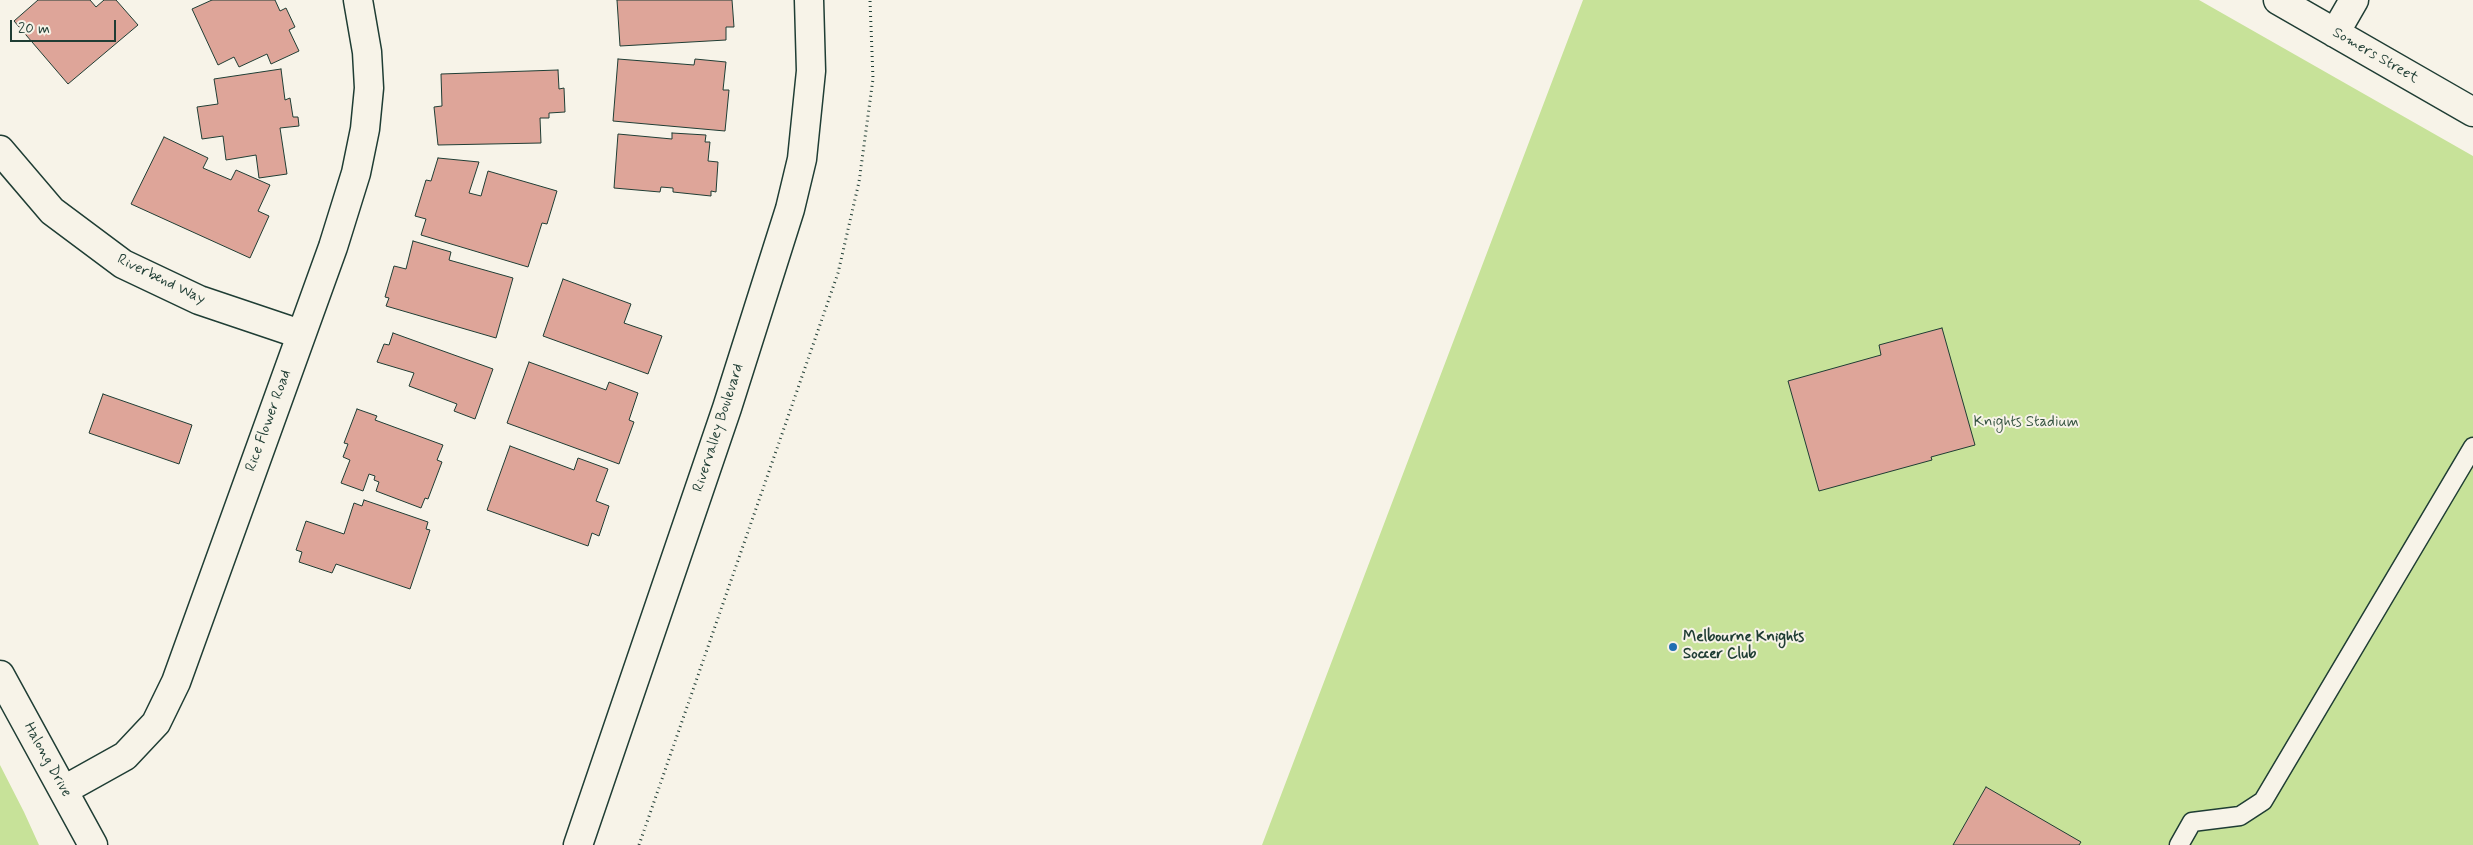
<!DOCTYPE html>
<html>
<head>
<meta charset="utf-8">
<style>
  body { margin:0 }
  #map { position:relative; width:2473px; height:845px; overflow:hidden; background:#f7f3e8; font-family:Mynerve,sans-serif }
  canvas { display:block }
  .scale { position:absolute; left:10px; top:20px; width:106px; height:22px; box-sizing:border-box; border:2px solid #1f3d34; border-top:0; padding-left:6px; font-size:15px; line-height:18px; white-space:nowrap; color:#1f3d34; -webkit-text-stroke:4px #f7f3e8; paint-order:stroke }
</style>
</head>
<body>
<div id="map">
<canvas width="2473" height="845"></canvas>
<div class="scale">20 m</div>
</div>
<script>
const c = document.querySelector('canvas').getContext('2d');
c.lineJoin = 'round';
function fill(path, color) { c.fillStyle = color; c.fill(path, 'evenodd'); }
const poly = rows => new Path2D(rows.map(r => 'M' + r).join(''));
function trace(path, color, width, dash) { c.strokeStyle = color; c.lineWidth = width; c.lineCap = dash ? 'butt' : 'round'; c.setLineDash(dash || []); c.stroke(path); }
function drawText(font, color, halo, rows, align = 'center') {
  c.font = font + ' Mynerve,sans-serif'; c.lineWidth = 4; c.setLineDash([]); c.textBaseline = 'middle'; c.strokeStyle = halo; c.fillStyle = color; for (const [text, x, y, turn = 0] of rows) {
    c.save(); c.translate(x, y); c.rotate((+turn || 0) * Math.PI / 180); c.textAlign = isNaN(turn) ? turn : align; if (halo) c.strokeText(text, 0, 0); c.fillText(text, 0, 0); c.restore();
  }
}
const green = poly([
  [1583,0,2199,0,2473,156,2473,845,1262,845],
  [0,765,24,812,39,845,0,845]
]);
const building = poly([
  [38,0,90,0,96,7,104,0,116,0,138,25,68,84,14,21,38,0],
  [212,0,275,0,280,11,286,8,295,27,289,30,299,51,271,64,267,54,239,67,234,57,218,65,192,9,212,0],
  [617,0,732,0,734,27,726,27,726,40,620,46,617,0],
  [618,59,694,65,695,59,726,62,723,90,729,90,725,131,613,121,618,59],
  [281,69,285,100,290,98,293,117,298,117,299,126,280,128,287,174,259,178,256,155,226,160,223,136,202,139,197,107,218,104,214,79,281,69],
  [558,70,559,89,564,88,565,112,549,113,549,118,540,118,541,143,438,145,434,107,442,106,441,74,558,70],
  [672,133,706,135,705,142,710,142,708,161,718,162,716,192,711,191,711,196,673,192,673,188,661,187,660,192,614,188,618,134,672,139,672,133],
  [164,137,208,158,203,168,231,180,236,170,270,185,258,211,269,216,250,258,131,204,164,137],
  [438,158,479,162,469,193,481,196,488,171,557,191,547,224,542,223,528,267,421,235,426,219,415,216,426,180,431,181,438,158],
  [413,241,451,252,449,260,513,278,496,338,386,306,389,298,385,297,394,266,406,269,413,241],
  [563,279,631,304,624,323,662,336,648,374,543,336,563,279],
  [1942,328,1975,445,1931,457,1932,460,1819,491,1788,381,1881,355,1879,345,1942,328],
  [393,333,493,369,475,419,454,411,457,404,409,386,414,373,377,362,384,344,389,345,393,333],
  [529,362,606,390,609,382,638,393,629,420,634,422,619,464,507,423,529,362],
  [103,394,192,425,179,464,89,433,103,394],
  [357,409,377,416,375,420,443,445,437,460,442,462,428,499,425,498,421,508,376,491,379,482,374,480,375,476,369,474,363,491,341,483,350,460,343,457,348,444,344,443,357,409],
  [510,446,574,470,578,458,608,469,596,501,609,506,599,536,592,533,588,546,487,510,510,446],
  [364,500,428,522,426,529,430,530,410,589,336,564,332,573,299,562,302,552,296,550,306,521,344,534,354,503,362,506,364,500],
  [1986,787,2081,842,2079,845,1953,845,1986,787]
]);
const path = poly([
  [639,845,838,273,859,182,873,79,870,0]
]);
const service = poly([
  [2179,845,2192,822,2240,816,2263,801,2473,447]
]);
const minor = poly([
  [2278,0,2473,112],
  [2335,33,2354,0],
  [0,150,52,211,123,264,199,300,300,334],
  [0,675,93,845],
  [64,790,125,756,156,723,176,682,333,247,356,173,365,129,369,88,367,52,358,0]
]);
const tertiary = poly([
  [578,845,727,408,790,209,802,159,811,71,809,0]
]);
const markers = [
  [1673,647,5,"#1f6fb2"]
];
const streetNames = [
  ["Somers Street",2375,56,30],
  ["Riverbend Way",161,280,26],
  ["Rice Flower Road",269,421,-70],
  ["Rivervalley Boulevard",719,428,-72],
  ["Halong Drive",47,760,61]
];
const parkNames = [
  ["Knights Stadium",2026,423]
];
const poiNames = [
  ["Melbourne Knights",1683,638],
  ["Soccer Club",1683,655]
];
fill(green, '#c7e299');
fill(building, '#dea599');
trace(building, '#1f3d34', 1);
trace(service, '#1f3d34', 21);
trace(minor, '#1f3d34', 31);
trace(tertiary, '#1f3d34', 31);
trace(path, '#1f3d34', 3, [1, 4]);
trace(service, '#f7f3e8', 18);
trace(minor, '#f7f3e8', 28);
trace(tertiary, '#f7f3e8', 28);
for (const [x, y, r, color] of markers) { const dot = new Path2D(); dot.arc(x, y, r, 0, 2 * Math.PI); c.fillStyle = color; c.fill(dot); trace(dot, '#f7f3e8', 2); }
drawText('15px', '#1f3d34', '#f7f3e8', streetNames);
drawText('15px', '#385643', '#f7f3e8', parkNames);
drawText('bold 15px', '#1f3d34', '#f7f3e8', poiNames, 'left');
</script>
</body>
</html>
